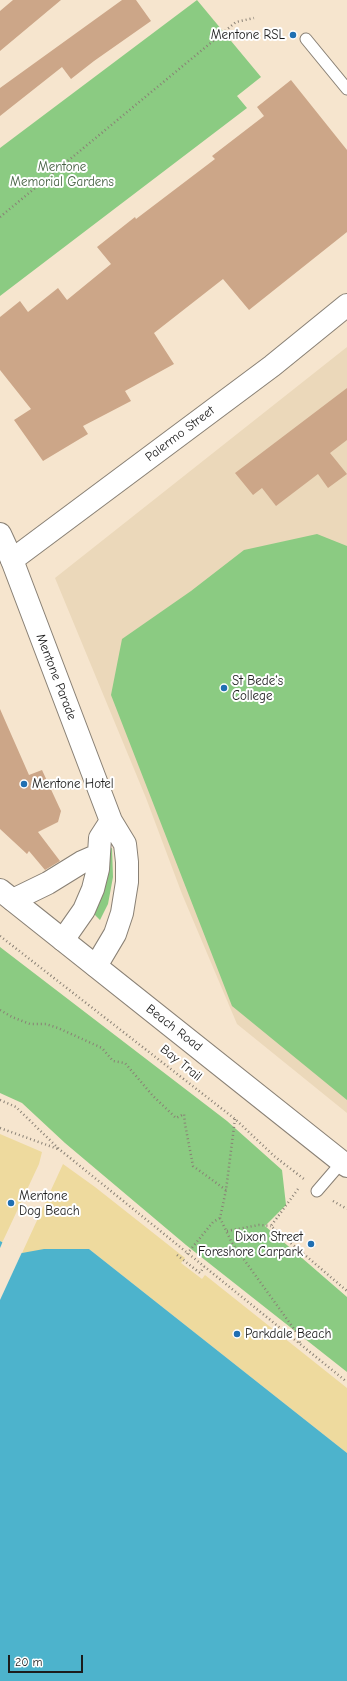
<!DOCTYPE html>
<html>
<head>
<meta charset="utf-8">
<style>
  body { margin:0 }
  #map { position:relative; width:347px; height:1681px; overflow:hidden; background:#f6e5ce; font-family:"Comic Neue",sans-serif }
  canvas { display:block }
  .scale { position:absolute; left:8px; top:1655px; width:75px; height:18px; box-sizing:border-box; border:2px solid #1c1c1c; border-top:0; padding-left:5px; font-size:12px; line-height:14px; white-space:nowrap; color:#1c1c1c; -webkit-text-stroke:3px #fff; paint-order:stroke }
</style>
</head>
<body>
<div id="map">
<canvas width="347" height="1681"></canvas>
<div class="scale">20 m</div>
</div>
<script>
const c = document.querySelector('canvas').getContext('2d');
c.lineJoin = 'round';
function fill(path, color) { c.fillStyle = color; c.fill(path, 'evenodd'); }
const poly = rows => new Path2D(rows.map(r => 'M' + r).join(''));
function trace(path, color, width, dash) { c.strokeStyle = color; c.lineWidth = width; c.lineCap = dash ? 'butt' : 'round'; c.setLineDash(dash || []); c.stroke(path); }
function drawText(font, color, halo, rows, align = 'center') {
  c.font = font + ' "Comic Neue",sans-serif'; c.lineWidth = 4; c.setLineDash([]); c.textBaseline = 'middle'; c.strokeStyle = halo; c.fillStyle = color; for (const [text, x, y, turn = 0] of rows) {
    c.save(); c.translate(x, y); c.rotate((+turn || 0) * Math.PI / 180); c.textAlign = isNaN(turn) ? turn : align; if (halo) c.strokeText(text, 0, 0); c.fillText(text, 0, 0); c.restore();
  }
}
const built = poly([
  [347,347,347,1113,237,1024,182,894,146,798,55,578]
]);
const green = poly([
  [197,0,261,77,237,96,247,108,0,296,0,148],
  [317,534,347,546,347,1100,232,1006,111,695,122,639,191,591,244,550],
  [112,848,113,877,108,904,100,920,95,915,94,913,108,849],
  [0,947,227,1121,282,1170,286,1205,265,1226,347,1297,347,1372,186,1245,65,1143,22,1103,0,1093]
]);
const sand = poly([
  [0,1134,42,1152,39,1164,2,1243,0,1241],
  [63,1164,95,1187,185,1258,181,1263,202,1279,205,1275,347,1388,347,1453,89,1249,22,1253]
]);
const water = poly([
  [0,1241,22,1253,44,1249,89,1249,347,1453,347,1681,0,1681]
]);
const pier = poly([
  [3,1241,23,1250,0,1300,0,1248]
]);
const building = poly([
  [13,0,61,0,0,51,0,11],
  [122,0,136,0,151,21,94,61,71,79,62,67,0,116,0,88],
  [291,80,347,150,347,232,249,310,223,279,154,333,174,364,125,391,131,401,83,426,88,434,43,461,14,420,31,409,0,370,0,317,20,301,28,312,58,288,67,300,111,264,97,247,135,217,136,219,215,159,212,156,264,116,257,107],
  [347,388,347,440,330,453,347,474,328,488,318,474,276,506,262,488,253,495,235,473],
  [0,709,29,775,42,770,61,811,58,822,38,832,60,861,45,870,29,851,27,854,0,829]
]);
const path = poly([
  [0,217,236,22,254,18],
  [0,936,235,1119,274,1156,304,1179],
  [0,1010,12,1017,30,1024,46,1024,58,1028,102,1048,113,1061,125,1063,153,1096,176,1118,184,1114,185,1124,193,1166,226,1190],
  [0,1100,16,1107,59,1149,347,1382],
  [235,1119,226,1190,220,1218,232,1243,297,1333,300,1343],
  [0,1128,58,1149],
  [298,1189,271,1226,347,1291],
  [333,1201,347,1209],
  [227,1231,259,1225,271,1226],
  [187,1254,213,1222,220,1218],
  [177,1255,200,1273,204,1267]
]);
const lane = poly([
  [306,39,347,89],
  [317,1191,342,1162]
]);
const street = poly([
  [12,560,272,366,347,305]
]);
const secondary = poly([
  [0,534,12,560,111,821,125,844,127,862,127,882,122,913,115,934,96,966],
  [13,900,48,883,82,862,98,855],
  [63,940,84,910,93,889,98,869,100,838,111,821]
]);
const primary = poly([
  [0,890,347,1166]
]);
const markers = [
  [293,35,4,"#1f6fb2"],
  [224,688,4,"#1f6fb2"],
  [24,784,4,"#1f6fb2"],
  [11,1203,4,"#1f6fb2"],
  [311,1244,4,"#1f6fb2"],
  [237,1334,4,"#1f6fb2"]
];
const poiNames = [
  ["Mentone RSL",285,35,"right"],
  ["St Bede's",232,681],
  ["College",232,696],
  ["Mentone Hotel",32,784],
  ["Mentone",19,1196],
  ["Dog Beach",19,1211],
  ["Dixon Street",303,1237,"right"],
  ["Foreshore Carpark",303,1252,"right"],
  ["Parkdale Beach",245,1334]
];
const parkNames = [
  ["Mentone",62,167],
  ["Memorial Gardens",62,182]
];
const streetNames = [
  ["Palermo Street",180,434,-37],
  ["Mentone Parade",56,677,69],
  ["Beach Road",174,1028,38],
  ["Bay Trail",181,1063,39]
];
fill(built, '#ebd8ba');
fill(green, '#8bcb82');
fill(sand, '#eeda9e');
fill(water, '#4db3cc');
fill(pier, '#f6e5ce');
fill(building, '#cca688');
trace(lane, '#898075', 13);
trace(street, '#898075', 24);
trace(secondary, '#898075', 24);
trace(primary, '#898075', 24);
trace(path, '#898075', 2.5, [1, 3]);
trace(lane, '#fff', 11);
trace(street, '#fff', 22);
trace(secondary, '#fff', 22);
trace(primary, '#fff', 22);
for (const [x, y, r, color] of markers) { const dot = new Path2D(); dot.arc(x, y, r, 0, 2 * Math.PI); c.fillStyle = color; c.fill(dot); trace(dot, '#fff', 1.5); }
drawText('13px', '#1c1c1c', '#fff', poiNames, 'left');
drawText('13px', '#486245', '#fff', parkNames);
drawText('13px', '#1c1c1c', '#fff', streetNames);
</script>
</body>
</html>
